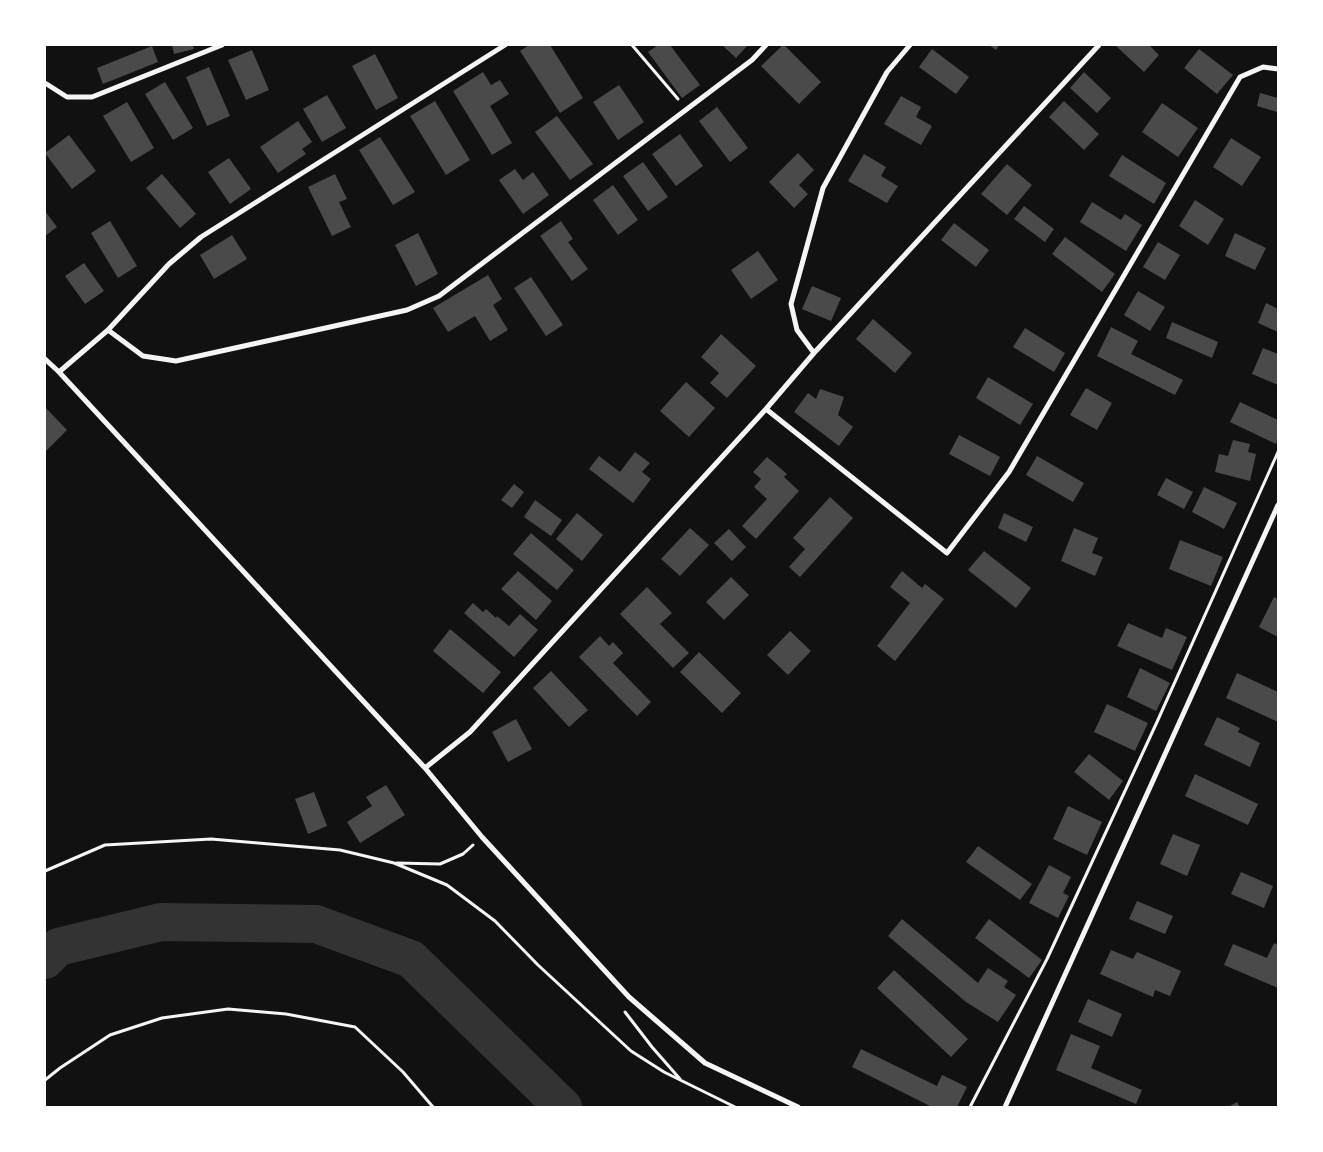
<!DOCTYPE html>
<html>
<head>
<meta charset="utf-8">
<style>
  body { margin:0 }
  #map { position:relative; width:1323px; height:1152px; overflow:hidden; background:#111; font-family:"Roboto Condensed",sans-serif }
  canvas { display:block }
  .frame { position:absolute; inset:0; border:46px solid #fff; pointer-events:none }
</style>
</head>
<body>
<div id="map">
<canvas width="1323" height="1152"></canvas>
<div class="frame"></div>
</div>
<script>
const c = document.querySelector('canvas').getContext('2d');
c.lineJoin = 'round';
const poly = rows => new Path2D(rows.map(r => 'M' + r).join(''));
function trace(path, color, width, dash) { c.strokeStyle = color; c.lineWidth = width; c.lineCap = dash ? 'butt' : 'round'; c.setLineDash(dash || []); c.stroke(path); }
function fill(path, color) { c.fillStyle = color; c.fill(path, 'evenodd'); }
const river = poly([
  [45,960,58,947,161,922,316,924,411,959,563,1107]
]);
const building = poly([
  [172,45,193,45,194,49,174,54],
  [529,45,550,45,583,98,560,113,520,51],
  [658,45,670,45,700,85,682,98,648,52],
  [722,45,748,45,736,58],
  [783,45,784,45,821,82,799,104,761,66],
  [989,45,999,45,996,50],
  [1115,45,1149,45,1159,55,1144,72],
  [152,46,158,62,103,84,97,68],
  [932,49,969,77,956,94,919,67],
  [1199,49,1233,75,1217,94,1184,68],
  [252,50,269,90,246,100,228,60],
  [375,54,398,98,376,110,352,66],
  [209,67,230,116,207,126,186,77],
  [483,72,491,85,500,80,509,94,490,106,512,143,492,155,453,91],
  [1084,72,1111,98,1097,113,1070,88],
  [165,82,193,128,173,140,145,94],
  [619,85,644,122,618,140,593,102],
  [1260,93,1278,98,1277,112,1257,106],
  [327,95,346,128,322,142,303,109],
  [901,96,921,107,916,117,932,126,921,145,884,124],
  [435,101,470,160,446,175,410,116],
  [1064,101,1099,134,1084,150,1049,117],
  [127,102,154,148,131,162,103,116],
  [1162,103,1198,128,1178,157,1142,132],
  [717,107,748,148,730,162,699,121],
  [557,116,593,164,570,180,535,132],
  [298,121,312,142,302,149,306,154,278,173,260,147],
  [680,134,703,166,676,186,652,154],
  [69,135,96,171,72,189,45,153],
  [380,137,415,192,393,205,359,150],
  [1231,138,1261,157,1242,186,1213,167],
  [798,153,814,170,799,185,808,194,794,208,769,182],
  [864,154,886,167,881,176,898,186,887,203,848,181],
  [1122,155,1166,183,1154,204,1109,176],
  [229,158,251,189,230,204,208,172],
  [643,162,668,197,648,211,623,176],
  [1007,164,1032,185,1007,215,981,194],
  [515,169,523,180,533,172,549,195,523,214,499,180],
  [162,174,196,214,180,228,146,188],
  [335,174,347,199,339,202,351,227,332,236,308,187],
  [613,185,638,220,618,235,593,200],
  [1195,200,1224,219,1208,245,1179,226],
  [1092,202,1121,220,1125,214,1142,225,1126,251,1080,222],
  [1024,206,1054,229,1045,242,1014,219],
  [45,211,57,227,45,236],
  [110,221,137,266,118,278,91,233],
  [561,221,573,239,568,242,588,269,572,281,540,236],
  [954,223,989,250,976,267,941,240],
  [418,233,438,274,416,286,395,245],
  [1235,233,1266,248,1255,270,1225,256],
  [232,235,247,259,214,279,200,255],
  [1065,237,1115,274,1102,292,1052,254],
  [1158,242,1180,255,1165,280,1143,267],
  [758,251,778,280,751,299,731,270],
  [84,263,104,291,85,304,65,276],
  [488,275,502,299,493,305,508,330,490,341,475,316,448,332,433,308],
  [531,277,563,325,546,336,514,288],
  [812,286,841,298,831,321,802,309],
  [1138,291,1165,307,1150,331,1124,315],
  [1266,303,1278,309,1278,332,1258,323],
  [873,319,912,353,895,373,856,339],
  [1172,322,1218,342,1212,358,1166,338],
  [1111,327,1138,341,1131,354,1183,380,1175,395,1097,356],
  [1025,328,1065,353,1054,372,1013,347],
  [721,334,756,366,727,398,710,383,719,373,701,357],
  [1263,348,1278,354,1278,385,1252,374],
  [988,377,1033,404,1020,425,976,398],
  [686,382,715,408,689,437,660,411],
  [1086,388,1112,403,1097,430,1070,415],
  [820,389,844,397,838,415,853,427,839,446,794,412,808,393,816,399],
  [1240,402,1278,420,1278,439,1276,444,1230,422],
  [45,407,67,430,45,452],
  [959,435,1000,457,990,476,949,454],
  [1233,440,1250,444,1248,452,1256,454,1250,481,1215,472,1219,454,1228,456],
  [635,452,650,463,642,472,651,479,633,503,589,469,599,456,620,472],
  [1037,456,1084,483,1073,502,1026,475],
  [767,457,787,474,784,477,799,491,756,539,742,526,767,499,754,487,761,479,753,472],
  [1166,478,1193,492,1184,509,1157,495],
  [514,484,524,492,512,508,501,500],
  [1204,487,1237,503,1224,529,1192,512],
  [830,497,853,518,800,577,789,567,805,549,793,538],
  [535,500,562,520,551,536,524,517],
  [577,513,603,535,582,561,556,539],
  [1004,513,1033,527,1026,542,998,528],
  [690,528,709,545,680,576,661,559],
  [1074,528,1098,538,1092,553,1103,557,1095,576,1061,561],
  [729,529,746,547,732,561,714,543],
  [531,533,574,570,557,590,513,554],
  [1180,540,1223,557,1211,586,1169,569],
  [984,551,1031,588,1016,608,968,570],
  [518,571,552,601,536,620,501,589],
  [902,571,922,588,925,584,944,599,895,661,877,646,910,603,890,587],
  [731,577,749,595,724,620,706,602],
  [647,587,672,613,660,624,689,653,673,668,620,614],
  [1274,597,1278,599,1278,637,1259,627],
  [473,603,483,612,486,609,496,618,497,616,509,626,520,614,538,630,514,657,464,613],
  [1128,623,1162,638,1166,628,1187,637,1172,670,1117,646],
  [450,629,501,672,483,693,433,651],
  [790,631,811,651,788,675,767,655],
  [600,636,609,646,613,642,623,653,613,663,651,702,637,716,579,657],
  [699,652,741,693,722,713,680,672],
  [1140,668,1170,683,1156,711,1127,697],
  [551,671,588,710,569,727,533,688],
  [1237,673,1278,692,1278,722,1226,698],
  [1107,704,1148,723,1135,751,1094,732],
  [1217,717,1240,728,1238,732,1260,743,1250,767,1204,745],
  [516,719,532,749,508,762,492,732],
  [1089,754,1123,781,1109,800,1074,772],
  [1195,774,1258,804,1248,825,1185,796],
  [386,785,405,815,360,843,347,822,372,806,366,797],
  [314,792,327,826,308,834,295,799],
  [1068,806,1102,822,1087,855,1053,839],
  [1173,834,1200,845,1187,876,1160,864],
  [978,846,1032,884,1020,900,966,862],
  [1049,865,1071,877,1063,893,1069,896,1058,918,1029,903],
  [1241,872,1273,886,1264,908,1231,894],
  [1137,901,1173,916,1165,934,1129,919],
  [902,919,978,983,988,968,1008,981,1004,987,1016,995,998,1022,966,1002,888,936],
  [989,919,1042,960,1029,978,975,938],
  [1274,943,1278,945,1278,988,1224,965,1233,944,1267,958],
  [1111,950,1133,959,1137,952,1181,971,1170,996,1155,990,1153,997,1100,974],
  [894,970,968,1039,951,1057,877,988],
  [1088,999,1122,1014,1112,1037,1078,1022],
  [1071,1034,1100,1046,1091,1068,1142,1090,1136,1104,1056,1070],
  [861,1049,937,1086,942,1075,967,1087,957,1107,932,1107,852,1067],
  [1237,1102,1240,1107,1228,1107]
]);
const path = poly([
  [632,45,678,99],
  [397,863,440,864,463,854,473,845],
  [45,871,105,845,211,839,340,850,394,863,447,885,495,921,538,965,631,1051,664,1072,735,1107],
  [625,1012,652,1047,680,1079],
  [45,1080,60,1068,110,1035,162,1018,228,1009,286,1014,355,1027,403,1072,433,1107],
  [970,1107,1047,959,1157,722,1278,452]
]);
const minor = poly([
  [45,83,67,97,92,97,222,45],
  [108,330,143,356,176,361,407,310,439,296,752,60,766,45],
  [814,353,797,330,791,304,823,188,887,72,910,45],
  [45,359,59,372,425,768,482,837,629,997,705,1063,798,1107],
  [59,372,108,330,169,264,201,237,505,45],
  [766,409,947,553,1009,472,1240,77,1263,67,1278,69],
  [425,768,470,732,766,409,814,353,1099,45],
  [1005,1107,1278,505]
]);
trace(river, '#333', 38);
fill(building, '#4a4a4a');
trace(path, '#f5f5f5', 3);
trace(minor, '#f5f5f5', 5);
</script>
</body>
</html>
